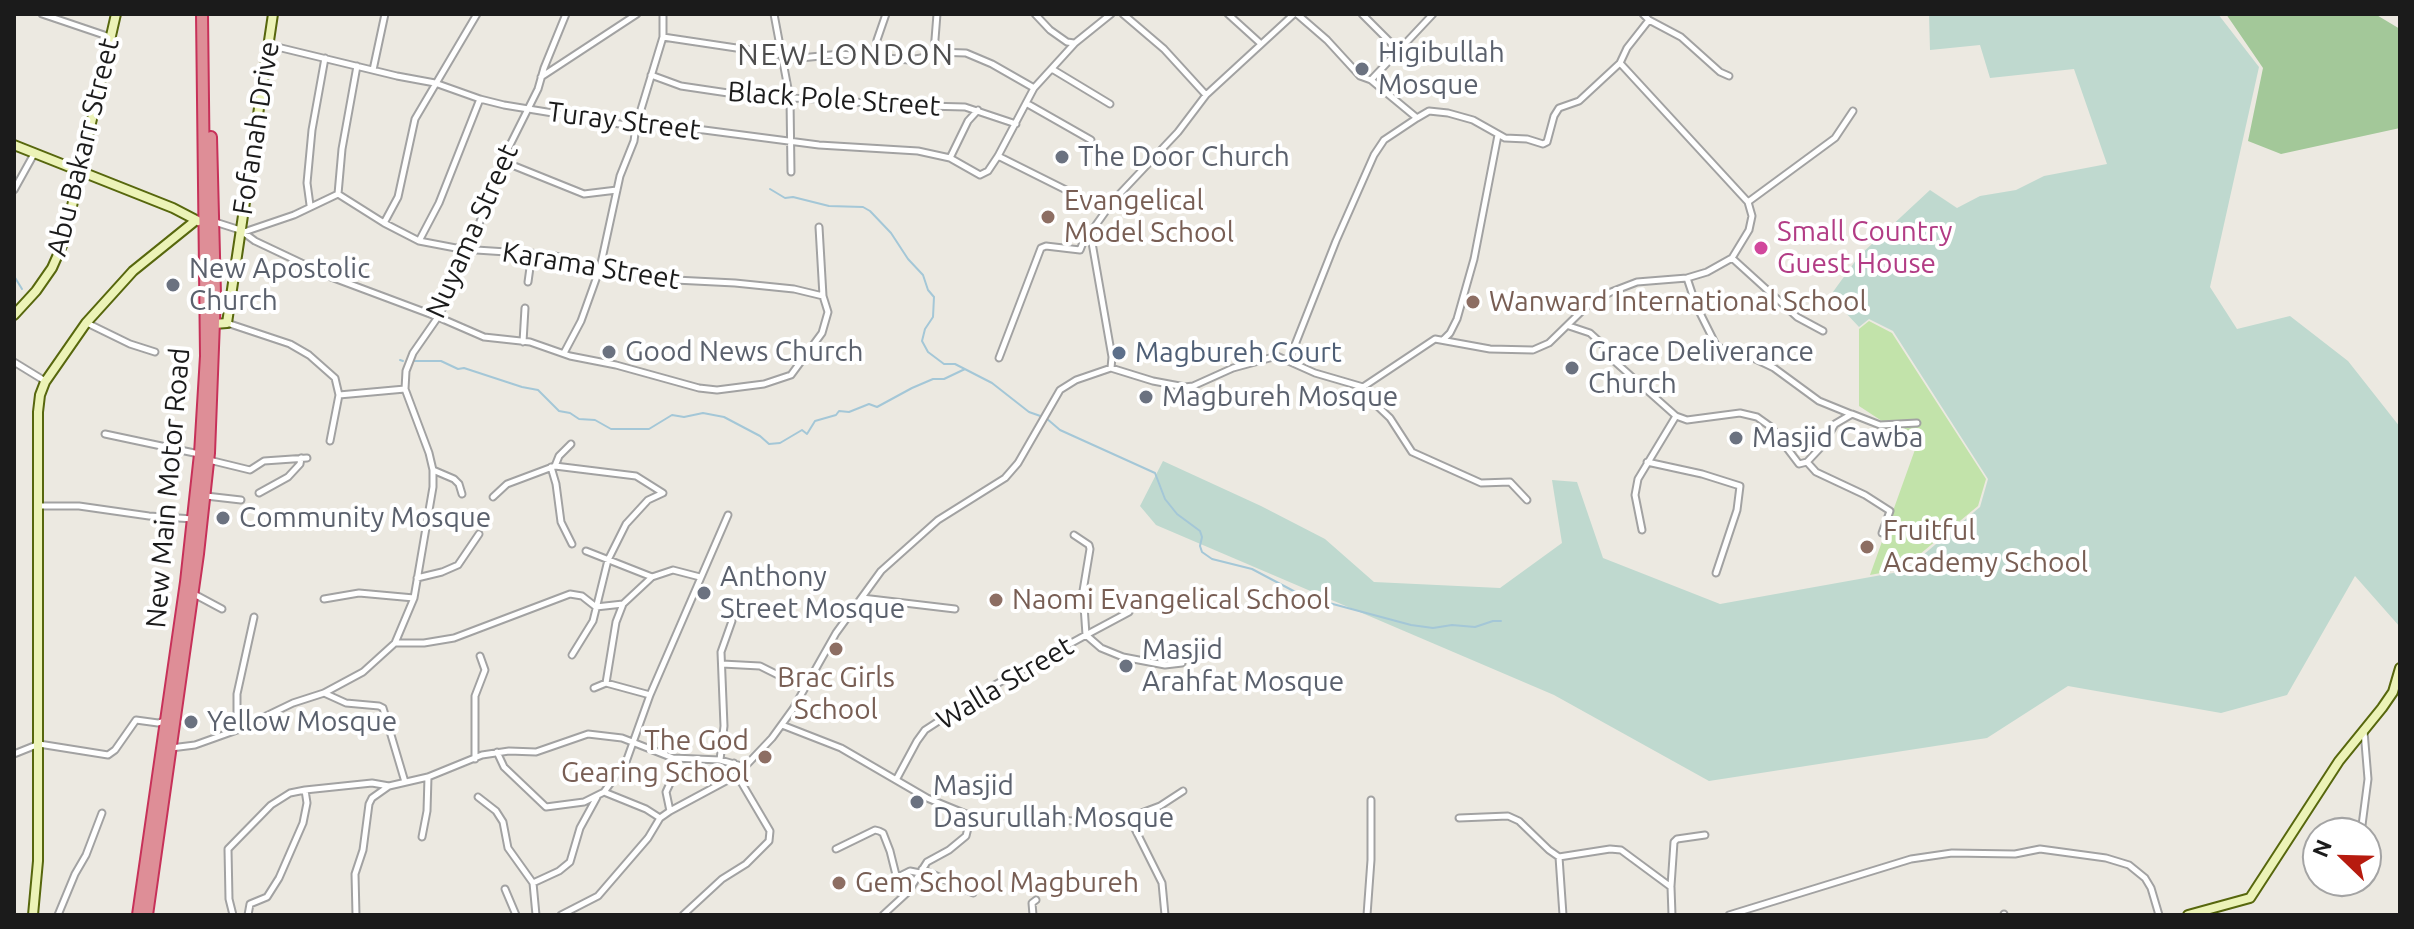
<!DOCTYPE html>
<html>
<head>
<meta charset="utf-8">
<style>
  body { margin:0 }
  #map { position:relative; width:2414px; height:929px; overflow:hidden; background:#ece9e1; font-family:Ubuntu,sans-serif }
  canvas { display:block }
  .frame { position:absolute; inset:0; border:16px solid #1b1b1b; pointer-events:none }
  .north { position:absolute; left:2302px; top:817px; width:80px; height:80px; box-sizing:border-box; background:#fff; border:2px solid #a4a4a4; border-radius:50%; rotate:293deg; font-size:22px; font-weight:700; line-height:32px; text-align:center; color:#1b1b1b }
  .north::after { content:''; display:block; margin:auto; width:28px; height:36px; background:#b71b0f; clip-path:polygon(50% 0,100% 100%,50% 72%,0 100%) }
</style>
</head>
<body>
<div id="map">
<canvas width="2414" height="929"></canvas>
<div class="frame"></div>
<div class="north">N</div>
</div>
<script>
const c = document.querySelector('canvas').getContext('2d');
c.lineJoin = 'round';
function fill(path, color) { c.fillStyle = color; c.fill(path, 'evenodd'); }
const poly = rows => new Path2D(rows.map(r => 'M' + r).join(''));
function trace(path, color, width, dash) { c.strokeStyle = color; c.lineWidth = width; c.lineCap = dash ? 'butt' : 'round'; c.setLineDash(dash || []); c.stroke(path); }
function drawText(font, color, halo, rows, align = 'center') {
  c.font = font + ' Ubuntu,sans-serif'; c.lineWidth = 8; c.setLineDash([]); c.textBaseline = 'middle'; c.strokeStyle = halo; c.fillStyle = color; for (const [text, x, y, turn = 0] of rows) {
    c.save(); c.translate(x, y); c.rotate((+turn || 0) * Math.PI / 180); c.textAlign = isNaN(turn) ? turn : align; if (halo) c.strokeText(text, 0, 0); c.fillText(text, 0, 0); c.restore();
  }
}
const grass = poly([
  [1869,321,1892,333,1986,479,1978,506,1902,569,1870,575,1917,444,1859,406,1859,329]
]);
const forest = poly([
  [2226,14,2375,14,2400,29,2400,128,2281,154,2248,141,2263,68]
]);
const wetland = poly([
  [1929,14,2218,14,2259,67,2210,287,2237,329,2290,316,2348,361,2400,427,2400,627,2355,576,2287,695,2221,713,2068,686,1987,738,1709,781,1554,695,1156,525,1140,506,1163,461,1261,506,1325,539,1374,582,1500,588,1562,543,1552,480,1577,482,1603,558,1720,604,1904,571,1980,507,1988,479,1893,331,1869,319,1859,327,1830,296,1859,256,1930,190,1957,208,1980,196,2016,190,2044,176,2107,164,2074,69,1990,78,1980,45,1930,50]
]);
const stream = poly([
  [770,189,785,198,793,197,829,206,863,207,870,211,891,233,908,259,923,275,928,290,934,297,933,317,925,329,922,341,928,352,944,364,955,364,992,383,1029,412,1046,418,1060,430,1155,473,1165,499,1177,514,1200,531,1202,537,1200,546,1202,552,1212,559,1252,569,1303,596,1411,625,1433,628,1452,625,1475,627,1493,621,1501,621],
  [14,276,22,289],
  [400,360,403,361],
  [412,361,441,361,458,369,464,368,522,387,538,390,559,411,570,413,579,419,595,420,611,429,649,429,672,415,684,417,703,413,724,417,760,436,769,444,780,443,802,430,807,434,815,421,836,415,839,411,849,412,869,404,877,407,912,388,933,379,944,379,965,369]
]);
const street = poly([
  [42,14,110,37],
  [774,14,790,99,791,172],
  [1035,14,1050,30,1067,42,1074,43],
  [1123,14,1164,49,1206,95],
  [1228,14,1260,43],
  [1297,14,1327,40,1360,76,1371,80,1417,118,1429,111,1448,113,1473,120,1505,138,1527,139,1543,144,1547,142,1554,116,1559,108,1579,101,1620,63],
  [1362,14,1398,50],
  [1649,20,1681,37,1720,72,1729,76],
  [663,37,783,55,791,59,840,54,909,60,927,57,934,52,966,53,992,64,1034,88],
  [269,45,397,76,435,83,480,99,504,105,626,125,704,130,819,145,918,151,950,158,980,175,988,171,998,156,1034,88,1075,43,1111,14],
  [934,52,937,14],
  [875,58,877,40,886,14],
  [1052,69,1110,104],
  [373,70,385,14],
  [651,75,681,86,755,97,823,99,887,105,965,107,1016,124],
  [541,77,637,14],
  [1371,80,1433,14],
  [1026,103,1091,140],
  [998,156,1106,210],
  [950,158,968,121,978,110],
  [502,161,584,194,617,190],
  [14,190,34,154],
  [338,194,342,149,357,66],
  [1748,202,1835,138,1853,111],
  [310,205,307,183,312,130,325,58],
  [215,222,240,230,255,241,331,277,438,317,484,337,530,342,570,356,616,365,699,388,717,390,764,384,791,375,822,333,828,312,823,296,819,227],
  [384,223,419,241,461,249,552,255,600,268,675,280,735,283,794,289,823,296],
  [244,232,294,215,338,194,384,223,398,197,415,119,477,14],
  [419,241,439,203,480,99],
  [1732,258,1797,317,1823,331],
  [1687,278,1696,305,1716,345,1727,352,1749,356,1774,368,1819,401,1851,414],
  [528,282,532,253],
  [87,323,130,344,155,352],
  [227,323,290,344,309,355,335,378,339,395,405,389],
  [1569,326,1590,333,1601,343,1613,360,1676,416,1687,420,1740,413,1757,417,1771,427,1799,464,1807,462,1822,446,1835,424,1852,414,1880,425,1917,423],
  [1443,340,1450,333,1457,319,1474,259,1498,135],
  [523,342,525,308],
  [564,353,581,321,600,268,620,176,634,141,636,126,663,37,663,14],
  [999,358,1041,248,1046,246,1080,250,1084,240,1091,237],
  [1289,360,1336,241,1374,155,1384,140,1417,118],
  [14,362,45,381],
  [1111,368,1153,381,1185,387,1193,386,1233,368,1277,356,1315,373,1363,387,1435,339,1490,349,1533,350,1549,343,1590,303,1611,292,1637,282,1687,278,1707,272,1732,258,1749,230,1752,216,1748,202,1620,63,1627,48,1649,20,1643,14],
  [1111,368,1112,357,1091,237,1093,229,1113,201,1178,132,1206,95,1294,14],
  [1363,387,1369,398,1390,418,1412,452,1481,483,1510,482,1527,500],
  [105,434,199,454],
  [330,441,339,395],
  [209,460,250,470,264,461,307,458],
  [1647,462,1702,474,1740,486,1737,510,1716,573],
  [1807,462,1816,472,1865,495,1890,511,1882,533],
  [555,466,559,456,571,444],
  [551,467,556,484,561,522,572,544],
  [433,470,454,479,459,484,462,494],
  [259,493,288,477,300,464,301,458],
  [206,496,241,500],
  [493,497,507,484,555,466,636,476,663,493,648,500,626,524,608,560,593,621,572,655],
  [39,506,79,506,149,516,193,519],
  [1642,530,1635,495,1638,479,1676,416],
  [1074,535,1089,545,1090,549,1083,591,1086,635,1129,612,1138,597],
  [586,551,652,577,673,570,700,577],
  [417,578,442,572,458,565,479,534],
  [194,594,222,609],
  [862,598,955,609],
  [324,599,359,593,414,598],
  [395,643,424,643,454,638,570,594,582,596,596,607,623,604,652,577],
  [722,664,760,666,804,688],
  [606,683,650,695],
  [594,688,606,683,616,622,623,604],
  [324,693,346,703,379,706,383,708,405,782],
  [782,725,841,748,927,798,971,816,1012,816,1084,822,1120,821,1160,806,1183,791],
  [237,730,237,694,254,617],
  [171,748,195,745,237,730,293,703,324,693,363,672,395,643,414,598,433,487,433,470,429,453,405,389,406,371,413,353,438,317,451,292,470,249,502,161,538,89,544,68,566,14],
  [497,752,504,767,546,807,584,802,604,792,626,762,650,695,728,515],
  [14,754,39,744,108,755,115,750,136,720,158,723,164,721],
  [475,759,475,696,485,670,480,656],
  [720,760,724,726,721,652,732,621],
  [734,763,737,775,772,738,793,709,836,633,881,571,938,520,1005,478,1018,463,1060,390,1076,380,1111,368],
  [896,780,917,741,925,730,991,687,1086,635,1101,648,1123,657,1165,665,1182,663],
  [604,792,646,809,660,818],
  [478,797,496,811,503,822,508,848,533,883,536,915],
  [670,811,666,792,672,779,673,758],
  [1459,818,1508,816,1519,821,1549,850,1559,857,1610,849,1621,850,1671,887,1672,915],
  [1130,819,1162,883,1165,915],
  [2361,833,2368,779,2364,731],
  [422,837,427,811,428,777],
  [836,849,875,830,879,831,883,833,890,851,896,875,900,876,910,871,920,873],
  [1559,857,1563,915],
  [922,869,973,893],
  [533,883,559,871,570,862,580,828,597,797],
  [1671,886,1674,842,1677,839,1705,835],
  [505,889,516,915],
  [2004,914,2004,915],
  [58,915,75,874,86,855,102,813],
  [233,915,229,899,228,849,271,805,290,793,305,790,372,783,389,786],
  [248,915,250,904,267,897,279,878,303,823,307,803,305,790],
  [356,915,355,874,363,850,369,804,372,798,389,786,428,777,482,755,509,751,536,752,588,734,622,738,673,758,720,760,745,767],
  [561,915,598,896,648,838,660,818,670,811,737,775,770,831,769,841,746,864,722,879,683,915],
  [883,915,908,892,927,862,949,850,966,836,971,816],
  [1033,915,1032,903,1036,900],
  [1367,915,1371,860,1371,800],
  [1729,915,1911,859,1952,853,2015,854,2040,849,2106,858,2129,865,2145,878,2151,888,2159,915]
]);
const secondary = poly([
  [14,145,173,208,198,221],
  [14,315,36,291,52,268,64,241,116,14],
  [214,324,227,323,273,14],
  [33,915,38,861,38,412,40,395,45,382,86,323,133,271,195,221],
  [2188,915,2250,898,2339,761,2382,708,2393,692,2400,668]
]);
const highway = poly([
  [138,915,186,582,200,454,206,356,202,14],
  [147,915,198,554,209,453,215,295,211,137]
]);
const markers = [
  [1362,69,8,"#6b7280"],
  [1062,157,8,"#6b7280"],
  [1048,217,8,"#8d6e63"],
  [1761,248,8,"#d1479c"],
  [173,285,8,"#6b7280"],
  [1473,302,8,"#8d6e63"],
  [609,352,8,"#6b7280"],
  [1119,353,8,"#5c6f8a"],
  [1572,368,8,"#6b7280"],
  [1146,397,8,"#6b7280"],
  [1736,438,8,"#6b7280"],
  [223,518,8,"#6b7280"],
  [1867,547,8,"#8d6e63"],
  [704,593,8,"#6b7280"],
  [996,600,8,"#8d6e63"],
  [836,649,8,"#8d6e63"],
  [1126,666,8,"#6b7280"],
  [191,722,8,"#6b7280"],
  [765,757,8,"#8d6e63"],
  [917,802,8,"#6b7280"],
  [839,883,8,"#8d6e63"]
];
const worshipNames = [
  ["Higibullah",1378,53],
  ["Mosque",1378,85],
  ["The Door Church",1078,157],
  ["New Apostolic",189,269],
  ["Church",189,301],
  ["Good News Church",625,352],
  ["Grace Deliverance",1588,352],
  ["Church",1588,384],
  ["Magbureh Mosque",1162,397],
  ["Masjid Cawba",1752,438],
  ["Community Mosque",239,518],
  ["Anthony",720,577],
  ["Street Mosque",720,609],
  ["Masjid",1142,650],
  ["Arahfat Mosque",1142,682],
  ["Yellow Mosque",207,722],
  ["Masjid",933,786],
  ["Dasurullah Mosque",933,818]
];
const streetNames = [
  ["Black Pole Street",834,99,4],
  ["Turay Street",624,121,7],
  ["Fofanah Drive",256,128,-81],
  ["Abu Bakarr Street",83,147,-76],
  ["Nuyama Street",472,231,-66],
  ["Karama Street",591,266,9],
  ["New Main Motor Road",168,488,-85],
  ["Walla Street",1005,683,-31]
];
const educationNames = [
  ["Evangelical",1064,201],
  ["Model School",1064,233],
  ["Wanward International School",1489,302],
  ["Fruitful",1883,531],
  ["Academy School",1883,563],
  ["Naomi Evangelical School",1012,600],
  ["Brac Girls",836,678,"center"],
  ["School",836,710,"center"],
  ["The God",749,741,"right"],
  ["Gearing School",749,773,"right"],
  ["Gem School Magbureh",855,883]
];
const hotelNames = [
  ["Small Country",1777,232],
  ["Guest House",1777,264]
];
const serviceNames = [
  ["Magbureh Court",1135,353]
];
const neighbourhoodNames = [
  ["NEW LONDON",846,55]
];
fill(grass, '#c2e3aa');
fill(forest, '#a3c899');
fill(wetland, '#bfd9cf');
trace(stream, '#a4c7d7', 2);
trace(street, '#a2a2a2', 9);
trace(secondary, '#57670d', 12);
trace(highway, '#c73159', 14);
trace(street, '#fff', 5);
trace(secondary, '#ecf3b7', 8);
trace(highway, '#de8e97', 10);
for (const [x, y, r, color] of markers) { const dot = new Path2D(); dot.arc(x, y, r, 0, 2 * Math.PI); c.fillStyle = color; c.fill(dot); trace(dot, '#fff', 3); }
drawText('28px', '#5b616d', '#fff', worshipNames, 'left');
drawText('28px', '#1b1b1b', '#fff', streetNames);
drawText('28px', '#785e54', '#fff', educationNames, 'left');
drawText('28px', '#b23c85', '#fff', hotelNames, 'left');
drawText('28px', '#4e5e75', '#fff', serviceNames, 'left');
c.letterSpacing = '2px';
drawText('30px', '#4e4e4e', '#fff', neighbourhoodNames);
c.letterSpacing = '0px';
</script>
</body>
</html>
